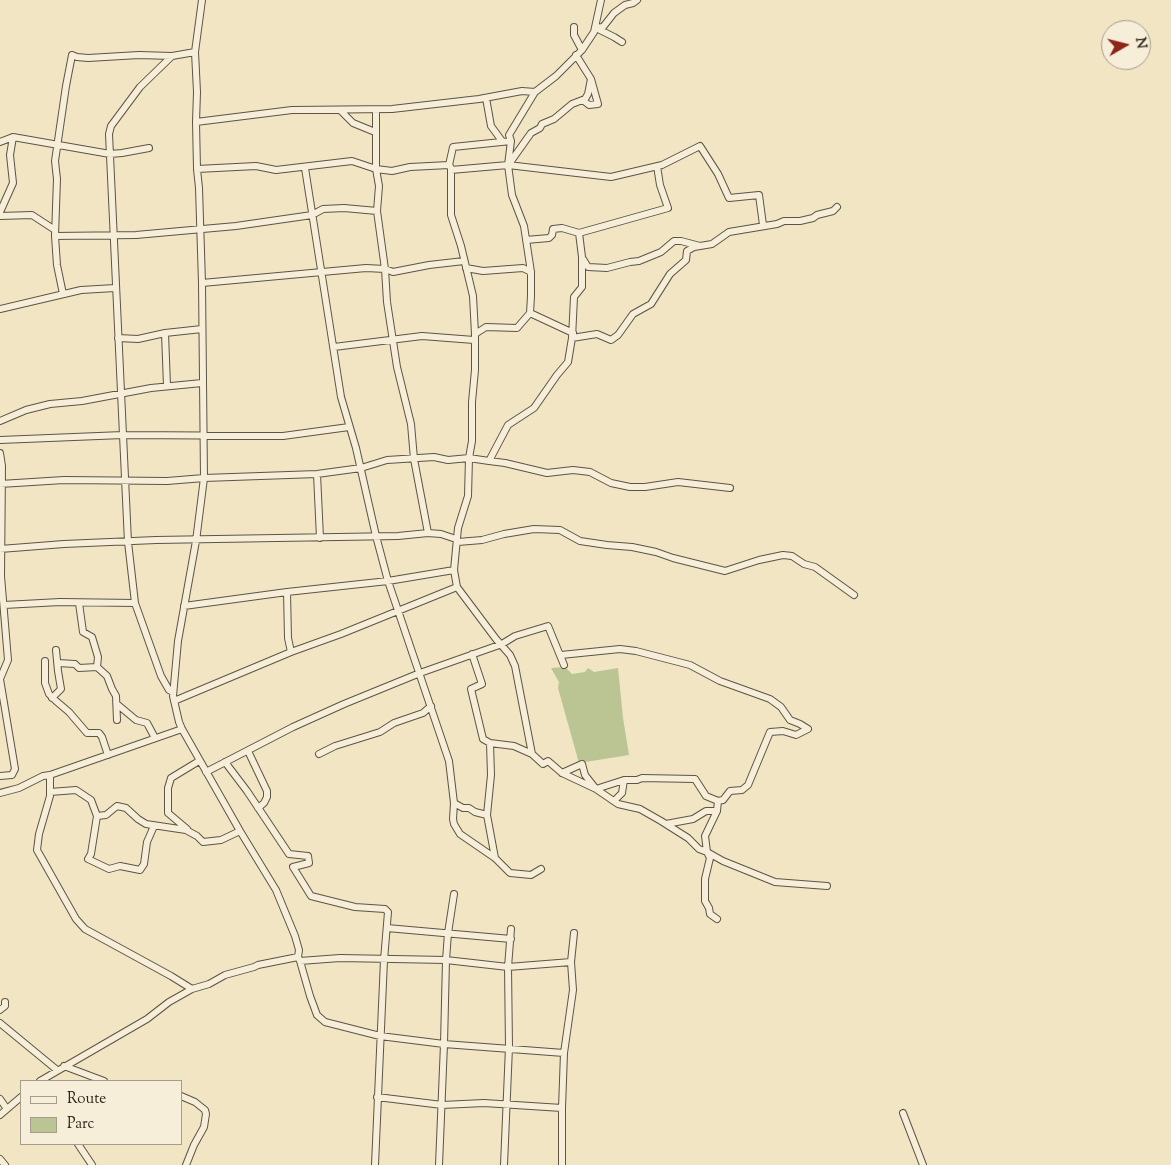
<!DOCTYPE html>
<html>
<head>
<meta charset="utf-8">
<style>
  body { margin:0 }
  #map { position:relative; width:1171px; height:1165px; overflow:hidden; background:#f1e5c3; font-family:"Sorts Mill Goudy",serif }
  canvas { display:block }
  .legend { position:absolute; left:20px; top:1080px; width:162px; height:65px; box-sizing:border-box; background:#f6eed8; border:1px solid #a59d8c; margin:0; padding:6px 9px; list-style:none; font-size:15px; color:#2c2319 }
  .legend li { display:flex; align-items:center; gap:10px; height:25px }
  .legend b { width:25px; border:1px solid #a59d8c }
  .north { position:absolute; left:1101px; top:20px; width:50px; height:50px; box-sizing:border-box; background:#f6eed8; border:1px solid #a59d8c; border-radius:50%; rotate:82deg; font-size:14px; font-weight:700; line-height:20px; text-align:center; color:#2c2319 }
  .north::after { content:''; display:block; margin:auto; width:18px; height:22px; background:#8f2418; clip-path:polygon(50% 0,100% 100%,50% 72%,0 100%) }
</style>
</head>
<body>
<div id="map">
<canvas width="1171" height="1165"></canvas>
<ul class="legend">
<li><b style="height:6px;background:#f6eed8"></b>Route</li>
<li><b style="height:14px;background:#bbc493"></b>Parc</li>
</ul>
<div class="north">N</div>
</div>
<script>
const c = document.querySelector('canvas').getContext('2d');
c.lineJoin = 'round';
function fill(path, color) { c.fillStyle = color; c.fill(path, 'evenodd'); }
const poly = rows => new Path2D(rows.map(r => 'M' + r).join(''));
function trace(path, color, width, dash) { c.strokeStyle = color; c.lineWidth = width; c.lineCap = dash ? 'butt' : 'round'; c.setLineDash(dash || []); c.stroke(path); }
const green = poly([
  [565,667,572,674,585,672,588,668,594,672,618,668,623,718,629,755,579,763,558,688,559,682,551,668]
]);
const minor = poly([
  [202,0,195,52,197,92,196,122,197,169,199,188,202,283,204,478,196,541,178,641,173,696,179,722,182,729,240,831,276,890,295,936,299,950,298,957],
  [574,27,574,35,582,50],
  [595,28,603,27,614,13,625,5,633,3,637,0],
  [596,28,614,37,622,42],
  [486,98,491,126,502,141],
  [580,101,584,101,589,105,598,104,591,79],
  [340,110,353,123,375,132],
  [376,110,376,169,379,186,377,211,385,269,387,302,397,367,411,424,414,459,428,533],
  [196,122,292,110,392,109,479,99,522,91,535,92],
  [511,141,453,147,449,165,451,168,451,215,461,246,473,296,475,334,475,370,472,402,472,441,469,458,468,496,458,528,454,570,457,587,496,639,510,655,515,666,532,754],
  [0,142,13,137,110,154,122,153,149,148],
  [509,164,531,133,540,128,542,124,554,119,572,104,585,99,588,94,591,79,576,55],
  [305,168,341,397,356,448,376,536,388,581,449,761,454,803,453,819,454,824,460,834,495,858,510,873,531,875,541,869],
  [197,169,256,166,276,170,352,161,376,169,392,171,410,167,449,165],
  [451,170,508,165,611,177,662,165,700,146,718,174,729,198,759,195,763,225],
  [0,212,13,183,10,155,13,137],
  [0,216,32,215,55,230],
  [579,233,668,208,660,185,657,166],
  [55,236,136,235,236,226,312,215,323,209,344,208,377,211],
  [583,259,588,267,607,268,630,262,639,261,661,252,674,241,681,241,700,246],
  [466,268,483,271,523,268,531,272],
  [202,283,366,268,385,269,393,272,429,265,464,261],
  [63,294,57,265,55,236,57,179,55,161,66,86,72,55,77,57,88,58,139,55,172,56],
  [0,309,81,290,115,288],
  [530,313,573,333],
  [165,333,167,386],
  [475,334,486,327,517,328,530,313,531,296,531,272,524,226,512,195,508,165,511,141,509,135,535,92,556,76,582,50,594,32,601,0],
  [118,338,138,339,165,333,202,329],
  [572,338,597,334,611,340,618,335,633,314,651,304,670,274,686,260,687,251,694,247,712,244,729,232,777,224,784,221,800,221,813,218,817,215,833,211,837,207],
  [334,347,422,336,474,340],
  [0,421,26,410,50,404,82,401,151,388,202,383],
  [0,440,123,435,283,436,349,427],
  [0,453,2,466,1,576,8,660,0,679,15,769,12,775,0,776],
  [489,461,505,463,547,473,573,470,590,472,611,483,630,487,645,487,678,482,730,488],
  [317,474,320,538],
  [0,484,64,480,167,481,204,478,317,474,361,468,387,460,434,457,448,460,469,458,489,461,508,425,534,408,557,375,568,362,572,338,574,297,582,287,582,257,579,233,562,228,553,229,552,235,549,238,526,240],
  [458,542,482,540,504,534,534,529,560,530,580,541,607,545,632,547,656,552,673,558,725,571,759,560,783,555,792,556,804,564,815,567,854,595],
  [0,549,64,544,156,540,398,536,428,533,441,534,456,539],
  [287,592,288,638,291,652],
  [4,605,60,602,135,603],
  [184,606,287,592,388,581,454,570],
  [472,654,482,684,471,689,483,739,490,743,514,746,532,754,543,764,548,761,562,773,596,789,618,804,640,809,661,821,688,838,699,849,707,852,723,861,775,882,827,886],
  [561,655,620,649,636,651,690,665,720,681,770,699,781,707,790,720,800,724,808,729,796,735,783,731,770,732,748,785,742,790,730,791,723,800,718,801,706,796,695,779,642,778,637,780,624,780,596,789,585,775,582,764,562,773],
  [45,661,45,683,49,694,56,701,69,712,87,733,99,733,102,737,108,755],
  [58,663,75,664,79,668,97,667,98,657,92,637,83,632,79,603],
  [97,667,107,676,112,689,116,696,117,720],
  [173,692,169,690,161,676,135,603,128,542,109,134,111,126,140,87,172,56,195,52],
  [52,698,61,689,58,671,56,650],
  [174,701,291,652,341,634,457,587],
  [118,705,136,720,147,723,155,738],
  [248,751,267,791,267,797,264,803,258,808],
  [319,754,335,746,380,732,394,723,423,713,431,706],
  [225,762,247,791,289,854,308,856,309,863,293,867,311,896,355,907,385,909,388,912,384,960,375,1165],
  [206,772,293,727,344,704,420,673,502,644,515,636,548,626,564,665],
  [50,775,50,796,39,834,37,850,76,919,85,929,171,976,192,989],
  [50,792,76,790,91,800,97,816,91,854,88,859,109,869,120,866,140,870,144,864,147,842,154,826],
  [0,793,19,788,43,776,50,775,182,729],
  [614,801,622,793,624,780],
  [454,803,463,808,469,808,475,812,487,815,495,858],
  [487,815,491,775,490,743],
  [97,816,106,815,117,806,126,808,138,819,146,824,186,830,197,836,203,842,221,840,240,831],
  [666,824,693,819,706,811,717,811],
  [187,829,168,813,168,788,171,778,199,761],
  [717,919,710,914,709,908,705,901,705,879,710,858,707,852,705,836,717,811,718,801],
  [387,928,511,939],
  [300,961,310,996,317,1015,325,1022,380,1036,444,1044,564,1053],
  [0,1010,5,1006,5,1002],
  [0,1023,57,1070],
  [64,1066,104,1081],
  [40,1081,147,1019,169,1002,192,989,209,984,225,975,254,967,258,965,298,957,300,961,340,958,446,960,508,967,571,962],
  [181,1096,195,1102,205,1110,206,1114,204,1127,194,1145,186,1165],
  [377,1097,442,1105,484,1103,562,1108],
  [0,1099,7,1109],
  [903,1113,923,1165],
  [0,1115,21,1097],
  [78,1144,92,1165],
  [0,1159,5,1165],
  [439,1165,444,1044,446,960,448,933,454,894],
  [504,1165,509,1047,508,967,511,929],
  [562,1165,562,1108,564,1053,573,990,571,962,574,933]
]);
fill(green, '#bbc493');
trace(minor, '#5d5444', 8);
trace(minor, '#f6eed8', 6);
</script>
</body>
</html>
